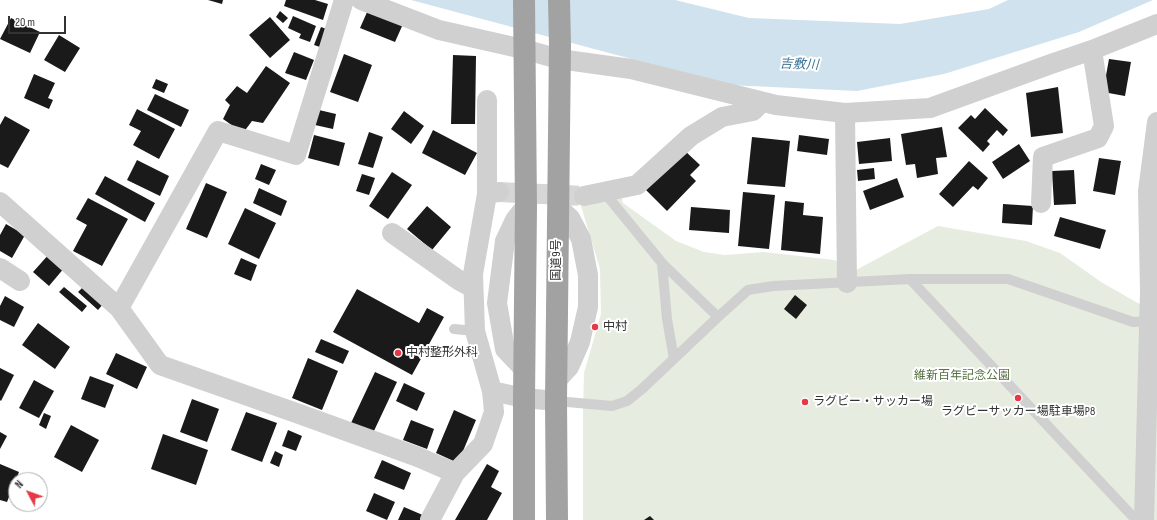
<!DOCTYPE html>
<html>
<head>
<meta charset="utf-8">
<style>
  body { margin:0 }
  #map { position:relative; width:1157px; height:520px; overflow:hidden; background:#fff; font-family:"Sofia Sans Condensed",sans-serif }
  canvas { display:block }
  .north { position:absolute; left:8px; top:472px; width:40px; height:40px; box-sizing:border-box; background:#fff; border:1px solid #adadad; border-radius:50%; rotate:311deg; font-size:11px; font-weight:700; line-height:16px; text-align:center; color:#333 }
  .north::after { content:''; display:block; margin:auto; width:14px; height:18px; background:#e63946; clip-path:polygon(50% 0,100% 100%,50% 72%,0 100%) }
  .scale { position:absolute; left:8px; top:16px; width:58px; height:18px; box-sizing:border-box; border:2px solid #333; border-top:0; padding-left:5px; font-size:12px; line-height:14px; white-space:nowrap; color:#333; -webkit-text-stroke:3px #fff; paint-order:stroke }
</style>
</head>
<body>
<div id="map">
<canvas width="1157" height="520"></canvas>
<div class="north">N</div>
<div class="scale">20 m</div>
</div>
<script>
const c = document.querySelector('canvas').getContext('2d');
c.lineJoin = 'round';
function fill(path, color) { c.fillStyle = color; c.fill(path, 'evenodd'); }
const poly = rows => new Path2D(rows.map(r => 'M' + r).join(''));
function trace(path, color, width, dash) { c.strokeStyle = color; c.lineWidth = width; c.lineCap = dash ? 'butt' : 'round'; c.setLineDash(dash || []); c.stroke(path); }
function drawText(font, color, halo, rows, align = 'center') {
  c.font = font + ' "Sofia Sans Condensed","Noto Sans JP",sans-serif'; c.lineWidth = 4; c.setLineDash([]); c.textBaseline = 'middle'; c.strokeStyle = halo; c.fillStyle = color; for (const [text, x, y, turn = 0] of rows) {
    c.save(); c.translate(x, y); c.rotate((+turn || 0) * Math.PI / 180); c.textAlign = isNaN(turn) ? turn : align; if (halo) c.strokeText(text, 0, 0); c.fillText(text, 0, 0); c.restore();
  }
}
const green = poly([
  [621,194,623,203,676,241,704,252,725,255,764,252,834,260,856,270,938,226,1026,241,1060,253,1101,282,1157,314,1157,520,583,520,583,414,584,373,601,314,600,269,581,206]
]);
const water = poly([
  [411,0,675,0,749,18,900,24,989,9,1008,0,1153,0,1079,32,944,74,857,91,729,85]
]);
const building = poly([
  [208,0,223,0,222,4],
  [286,0,315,0,328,4,323,20,284,6],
  [368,10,403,24,395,42,360,28],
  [280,11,288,18,283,23,276,17],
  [293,16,316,26,310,42,299,38,301,34,288,28],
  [270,17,290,40,270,58,249,35],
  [11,18,40,32,30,53,0,39],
  [321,27,332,31,326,49,314,45],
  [59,35,80,48,65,72,44,60],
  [294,52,314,60,306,80,285,73],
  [344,54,372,65,358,102,330,92],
  [453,55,476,56,475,124,451,124],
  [1109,59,1131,62,1125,96,1103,92],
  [266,66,290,83,263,123,252,121,243,133,223,119,230,105,225,100,237,86,247,93],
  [34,74,55,83,48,98,53,100,49,109,24,98],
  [156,79,168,84,164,93,152,88],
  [1058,87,1063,133,1031,137,1026,93],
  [155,94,189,110,181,127,147,110],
  [985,108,1008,130,1003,136,997,130,987,141,990,144,983,152,958,128,971,115,975,119],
  [137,109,175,129,159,159,133,145,141,131,129,125],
  [319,110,336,114,333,129,315,125],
  [404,111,424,126,411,144,391,129],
  [5,116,30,130,8,168,0,164,0,125],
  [942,127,947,157,936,158,938,174,917,178,915,164,906,165,901,134],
  [433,130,477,153,465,175,422,153],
  [369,132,383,137,373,168,358,164],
  [314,135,345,143,339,166,308,158],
  [799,135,829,139,827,155,797,151],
  [752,137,790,141,785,187,747,184],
  [890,138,892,161,859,164,857,142],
  [1019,144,1030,161,1003,179,992,162],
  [684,150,700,165,690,175,696,181,667,211,646,190],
  [1099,158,1121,161,1115,195,1093,191],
  [137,160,169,176,160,196,127,180],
  [969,161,988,178,978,190,973,186,953,207,939,194],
  [261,164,276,170,269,185,255,179],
  [874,168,875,179,858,181,857,170],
  [1074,170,1076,204,1054,205,1052,171],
  [392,172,412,185,388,219,369,206],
  [362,174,375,178,369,195,356,191],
  [105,176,155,203,145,222,95,194],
  [897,178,904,197,870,210,863,191],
  [206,183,227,192,207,238,186,229],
  [259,188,287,201,281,216,253,203],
  [743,192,775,195,769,249,738,246],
  [88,198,128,219,102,266,73,251,87,225,76,219],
  [785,201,804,203,803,215,823,217,820,254,781,250],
  [1003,204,1033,206,1032,225,1002,223],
  [427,206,451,227,432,250,407,229],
  [691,207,730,210,729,233,689,230],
  [245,208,276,223,259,259,228,244],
  [1060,217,1106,230,1100,249,1054,236],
  [6,224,25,235,12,258,0,251,0,235],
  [50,253,65,267,49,286,33,272],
  [241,258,257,265,251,281,234,274],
  [84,286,104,303,98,310,78,292],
  [64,287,87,306,82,312,59,292],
  [357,289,419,323,427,308,444,317,412,375,333,332],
  [795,295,807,305,796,319,784,309],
  [5,296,24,307,14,327,0,320,0,306],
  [38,323,70,347,55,369,22,345],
  [321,339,349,351,343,364,315,352],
  [116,353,147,367,137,389,106,374],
  [308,358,338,371,322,410,292,398],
  [0,368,14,375,1,401,0,400],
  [375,372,397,382,373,433,351,423],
  [90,376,114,385,105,408,81,399],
  [34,380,54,391,39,418,19,408],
  [404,383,425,393,417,411,396,401],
  [192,399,219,409,207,442,180,432],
  [454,410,476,420,458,463,436,453],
  [246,412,277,423,262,462,231,450],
  [44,413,51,416,46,429,39,425],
  [411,420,434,429,427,449,403,440],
  [71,425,99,440,82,472,54,457],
  [288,430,302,436,296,451,282,446],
  [0,432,7,436,0,449],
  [163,434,208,450,196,485,151,469],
  [275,451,283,455,279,467,270,463],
  [382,460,411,473,404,490,374,478],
  [0,464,19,472,7,502,0,500],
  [487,464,499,471,491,487,502,493,487,520,455,520],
  [374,493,395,502,387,520,366,511],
  [404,507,425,516,423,520,398,520],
  [650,516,654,520,644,520]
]);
const minorTunnel = poly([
  [499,192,584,196]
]);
const service = poly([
  [604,192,662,263,718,317],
  [662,263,667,319,674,359],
  [910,279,1136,520],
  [454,329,475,331],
  [556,401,612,406,627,401,642,389,718,317,748,290,773,286,910,279,1008,279,1133,322,1150,321]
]);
const minor = poly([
  [361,0,439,30,523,49,559,59,631,69,776,105,845,113,930,108,1051,64,1092,50,1157,24],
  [845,113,847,283],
  [487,194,487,100],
  [584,196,637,185,691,136,722,117,753,111,762,102],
  [0,202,119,308,160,365,302,415,418,457,455,473,483,444,494,412,492,391,524,398,556,401],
  [1041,203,1043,157,1098,138,1104,126,1092,50],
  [392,233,460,281,473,288],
  [0,268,20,281],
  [119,308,218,131,296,155,344,0],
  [524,369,505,349,497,303,505,241,515,220,526,206],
  [557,380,569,367,580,342,588,307,588,275,581,239,570,218,558,207],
  [492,391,475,331,473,274,487,194,499,192],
  [430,520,455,473],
  [1144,520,1150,291,1148,191,1157,122]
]);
const trunk = poly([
  [524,0,526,206,524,398,524,520],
  [557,520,556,401,560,45,559,0]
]);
const markers = [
  [595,327,4,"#e63946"],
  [398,353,4,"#e63946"],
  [1018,398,4,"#e63946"],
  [805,402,4,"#e63946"]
];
const streetNames = [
  ["国道9号",557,260,-90]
];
const poiNames = [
  ["中村",603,327],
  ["中村整形外科",406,353],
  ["ラグビー・サッカー場",813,402],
  ["ラグビーサッカー場駐車場P8",1018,412,"center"]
];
const parkNames = [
  ["維新百年記念公園",962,376]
];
const waterNames = [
  ["吉敷川",799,65,2]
];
fill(green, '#e6ecdf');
fill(water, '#cfe2ee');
fill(building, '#1a1a1a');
trace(minorTunnel, '#d6d6d6', 20, [20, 10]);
trace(service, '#d0d0d0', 10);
trace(minor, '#d0d0d0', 20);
trace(trunk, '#a2a2a2', 22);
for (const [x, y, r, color] of markers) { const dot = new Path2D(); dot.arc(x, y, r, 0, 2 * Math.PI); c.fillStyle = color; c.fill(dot); trace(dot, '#fff', 1.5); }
drawText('12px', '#333', '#fff', streetNames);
drawText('12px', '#333', '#fff', poiNames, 'left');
drawText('12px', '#56703f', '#fff', parkNames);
drawText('italic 13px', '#3f7597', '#fff', waterNames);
</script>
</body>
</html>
